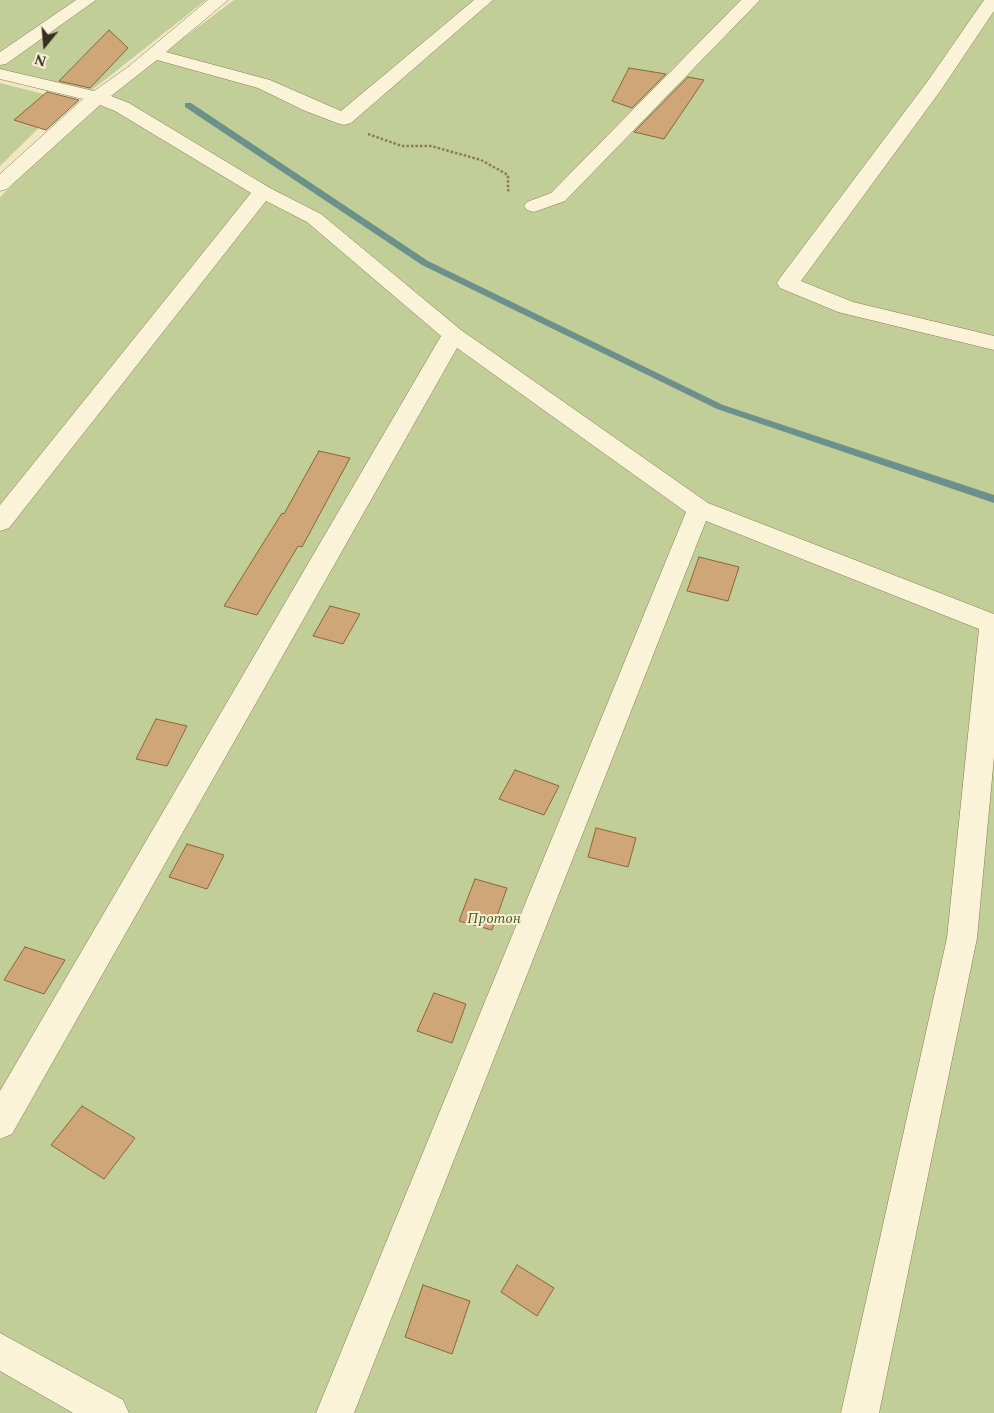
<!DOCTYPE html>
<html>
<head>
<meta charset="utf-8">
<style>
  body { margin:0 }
  #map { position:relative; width:994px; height:1413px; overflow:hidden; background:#f0e7c3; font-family:Spectral,serif }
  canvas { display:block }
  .north { position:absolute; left:20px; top:20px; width:50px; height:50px; -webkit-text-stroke:4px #f7f0d3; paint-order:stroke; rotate:197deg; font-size:14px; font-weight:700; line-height:20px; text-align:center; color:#3a2f1e }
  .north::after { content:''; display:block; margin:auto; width:18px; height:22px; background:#3a2f1e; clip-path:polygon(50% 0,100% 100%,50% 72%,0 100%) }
</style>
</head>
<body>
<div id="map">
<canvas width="994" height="1413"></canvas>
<div class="north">N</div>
</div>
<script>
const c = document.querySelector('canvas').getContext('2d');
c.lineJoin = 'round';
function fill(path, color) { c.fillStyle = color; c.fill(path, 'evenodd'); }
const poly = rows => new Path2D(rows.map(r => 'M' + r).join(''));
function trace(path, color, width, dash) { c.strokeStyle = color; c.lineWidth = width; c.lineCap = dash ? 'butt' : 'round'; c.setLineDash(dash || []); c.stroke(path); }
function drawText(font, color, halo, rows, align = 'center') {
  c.font = font + ' Spectral,serif'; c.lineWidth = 4; c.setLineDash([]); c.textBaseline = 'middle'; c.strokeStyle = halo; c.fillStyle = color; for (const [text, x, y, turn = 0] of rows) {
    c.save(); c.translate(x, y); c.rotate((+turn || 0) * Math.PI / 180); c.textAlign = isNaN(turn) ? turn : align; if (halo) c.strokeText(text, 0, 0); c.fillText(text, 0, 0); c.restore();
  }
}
const green = poly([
  [0,0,206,0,92,90,0,70],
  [234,0,994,0,994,1413,0,1413,0,197,88,109],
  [0,83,67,100,0,166]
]);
const stream = poly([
  [185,103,191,103,428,261,723,405,994,495,994,503,717,409,422,265,185,107,185,103]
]);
const building = poly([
  [109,30,128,48,90,88,59,81,109,30],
  [629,68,666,74,632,108,612,101,629,68],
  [688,77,704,80,664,139,634,132,688,77],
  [47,92,79,100,46,130,14,120,47,92],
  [319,451,350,458,302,547,298,546,257,615,224,606,282,513,284,514,319,451],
  [699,557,739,567,728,601,687,591,699,557],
  [330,606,360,614,343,644,313,636,330,606],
  [156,719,187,726,167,766,136,759,156,719],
  [515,770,559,786,544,815,499,799,515,770],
  [596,828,636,838,628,867,588,857,596,828],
  [187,844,224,855,207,889,169,877,187,844],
  [475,879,507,888,492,930,459,921,475,879],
  [25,947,65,960,44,994,4,980,25,947],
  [434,993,466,1004,452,1043,417,1031,434,993],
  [82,1106,135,1138,104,1179,51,1145,82,1106],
  [517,1265,554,1288,537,1316,501,1292,517,1265],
  [423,1285,470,1301,452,1354,405,1337,423,1285]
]);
const path = poly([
  [368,134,402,146,431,146,481,160,508,175,508,190,510,191]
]);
const minor = poly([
  [76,0,96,0,6,64,0,65,0,52,76,0],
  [208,0,228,0,166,52,270,80,341,111,474,0,493,0,351,123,344,125,337,123,303,110,258,88,157,60,111,96,129,103,270,188,321,214,461,330,708,503,994,614,994,757,977,938,879,1413,841,1413,947,938,979,629,706,521,354,1413,316,1413,686,512,457,348,12,1134,0,1139,0,1091,441,336,307,222,266,201,9,528,0,531,0,505,251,193,115,111,100,105,7,189,0,191,0,174,83,99,0,79,0,69,94,91,128,67,208,0],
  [741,0,760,0,565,201,534,212,527,210,524,206,527,202,551,193,741,0],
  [984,0,994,0,994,11,941,90,801,281,853,302,994,336,994,350,838,312,780,288,777,283,780,278,927,82,984,0],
  [0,1333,123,1400,129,1413,73,1413,0,1371,0,1333]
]);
const parkNames = [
  ["Протон",494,920]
];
fill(green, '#c2ce97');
fill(stream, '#6c918c');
fill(building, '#cfa678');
trace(building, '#8b653e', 1);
trace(minor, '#8b7959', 1);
trace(path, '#8b7959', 2.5, [2.5, 2]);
fill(minor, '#faf3d7');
drawText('italic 15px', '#455824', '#f7f0d3', parkNames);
</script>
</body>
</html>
